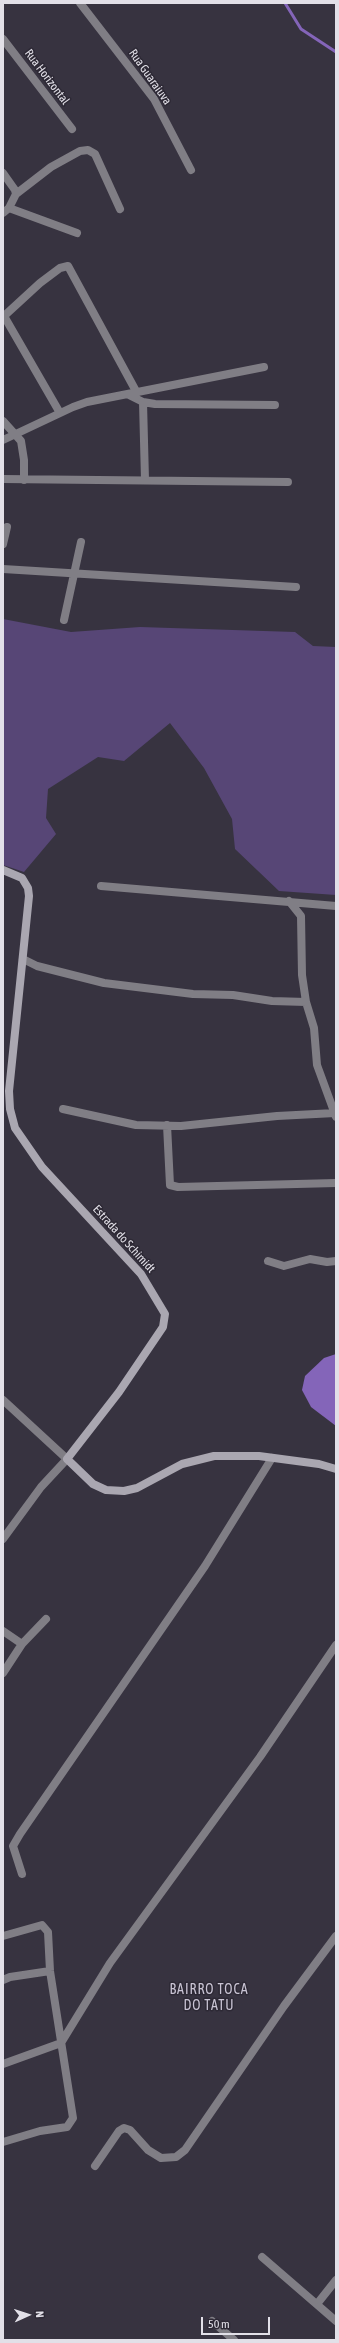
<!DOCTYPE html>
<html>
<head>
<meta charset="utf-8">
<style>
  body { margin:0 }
  #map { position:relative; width:339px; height:2343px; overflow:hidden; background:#373340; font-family:"Asap Condensed",sans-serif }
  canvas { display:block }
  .frame { position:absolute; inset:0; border:4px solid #e2e0e8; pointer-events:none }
  .north { position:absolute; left:8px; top:2295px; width:40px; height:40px; -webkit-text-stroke:3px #2d2935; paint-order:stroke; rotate:87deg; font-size:11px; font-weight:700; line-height:16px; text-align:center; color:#e2e0e8 }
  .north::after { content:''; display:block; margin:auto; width:14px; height:18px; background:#e2e0e8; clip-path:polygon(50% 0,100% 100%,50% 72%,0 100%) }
  .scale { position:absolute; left:201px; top:2317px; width:69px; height:18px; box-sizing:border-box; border:2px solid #e2e0e8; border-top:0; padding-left:5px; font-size:12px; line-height:14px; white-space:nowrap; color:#e2e0e8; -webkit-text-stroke:3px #2d2935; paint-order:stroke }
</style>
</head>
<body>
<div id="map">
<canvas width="339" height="2343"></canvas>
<div class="frame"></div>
<div class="north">N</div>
<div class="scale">50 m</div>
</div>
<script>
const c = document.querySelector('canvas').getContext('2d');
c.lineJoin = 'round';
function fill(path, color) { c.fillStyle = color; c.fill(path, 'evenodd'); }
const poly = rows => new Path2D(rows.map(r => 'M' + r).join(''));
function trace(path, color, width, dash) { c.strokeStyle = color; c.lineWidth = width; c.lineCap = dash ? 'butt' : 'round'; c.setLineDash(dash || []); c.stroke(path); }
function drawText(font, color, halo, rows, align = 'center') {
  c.font = font + ' "Asap Condensed",sans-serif'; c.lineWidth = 3; c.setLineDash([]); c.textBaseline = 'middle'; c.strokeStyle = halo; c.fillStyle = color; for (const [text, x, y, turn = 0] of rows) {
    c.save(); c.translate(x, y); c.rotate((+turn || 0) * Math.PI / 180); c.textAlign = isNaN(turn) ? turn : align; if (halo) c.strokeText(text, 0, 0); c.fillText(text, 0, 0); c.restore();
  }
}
const green = poly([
  [3,619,71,632,140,627,295,632,313,646,336,647,336,895,279,891,235,849,232,819,204,768,170,723,124,761,98,757,48,789,46,818,56,834,24,872,3,865]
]);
const water = poly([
  [336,1354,336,1426,311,1407,302,1390,305,1376,324,1358]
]);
const stream = poly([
  [285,3,301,29,336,52]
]);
const street = poly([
  [80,3,154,99,191,170],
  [3,39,72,129],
  [3,173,15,190,16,194,9,208,3,213],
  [16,194,51,167,80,151,88,150,95,154,120,209],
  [9,208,77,233],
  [4,316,60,413],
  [3,317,40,283,60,268,68,266,137,393],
  [129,395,143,402,155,404,275,405],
  [143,402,145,480],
  [3,421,21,441,24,460,24,480],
  [3,440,73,407,87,402,264,367],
  [3,479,288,482],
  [3,544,7,527],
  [3,569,296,587],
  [64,620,81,542],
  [101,886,336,906],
  [289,901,301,916,302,975,306,1002,314,1028,317,1065,336,1117],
  [23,959,37,966,104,983,193,994,233,995,272,1001,306,1002],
  [63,1109,136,1125,181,1126,277,1116,335,1113],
  [167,1125,170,1185,178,1187,336,1183],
  [268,1261,284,1266,310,1259,327,1262,336,1261],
  [3,1400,67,1459,41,1487,3,1539],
  [3,1631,22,1644],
  [3,1673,22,1644,46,1619],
  [22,1874,13,1846,20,1834,205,1566,272,1458],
  [3,1936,42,1925,48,1932,50,1971,73,2118,67,2127,40,2131,3,2142],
  [3,1980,10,1977,50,1971],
  [3,2064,61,2043,110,1963,260,1757,336,1645],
  [95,2166,119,2131,124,2128,130,2130,148,2150,161,2158,176,2157,185,2150,284,2006,336,1936],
  [262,2257,336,2321],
  [317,2304,336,2280],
  [212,2321,234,2340]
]);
const secondary = poly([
  [3,870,22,878,28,888,29,896,9,1091,10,1109,15,1128,42,1167,141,1274,165,1314,163,1327,119,1392,67,1459,93,1484,106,1490,124,1491,137,1488,182,1464,214,1456,259,1456,319,1464,336,1469]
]);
const streetNames = [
  ["Rua Horizontal",47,77,53],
  ["Rua Guaraiuva",150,77,55],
  ["Estrada do Schimidt",124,1239,48]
];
const quarterNames = [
  ["BAIRRO TOCA",209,1990],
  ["DO TATU",209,2006]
];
fill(green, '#574676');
fill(water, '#8465b9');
trace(stream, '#8465b9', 3);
trace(street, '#807e85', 8);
trace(secondary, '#aaa7b1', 8);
drawText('12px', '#e2e0e8', '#2d2935', streetNames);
c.letterSpacing = '1px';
drawText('14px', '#c9c4d4', '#2d2935', quarterNames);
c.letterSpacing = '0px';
</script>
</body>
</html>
